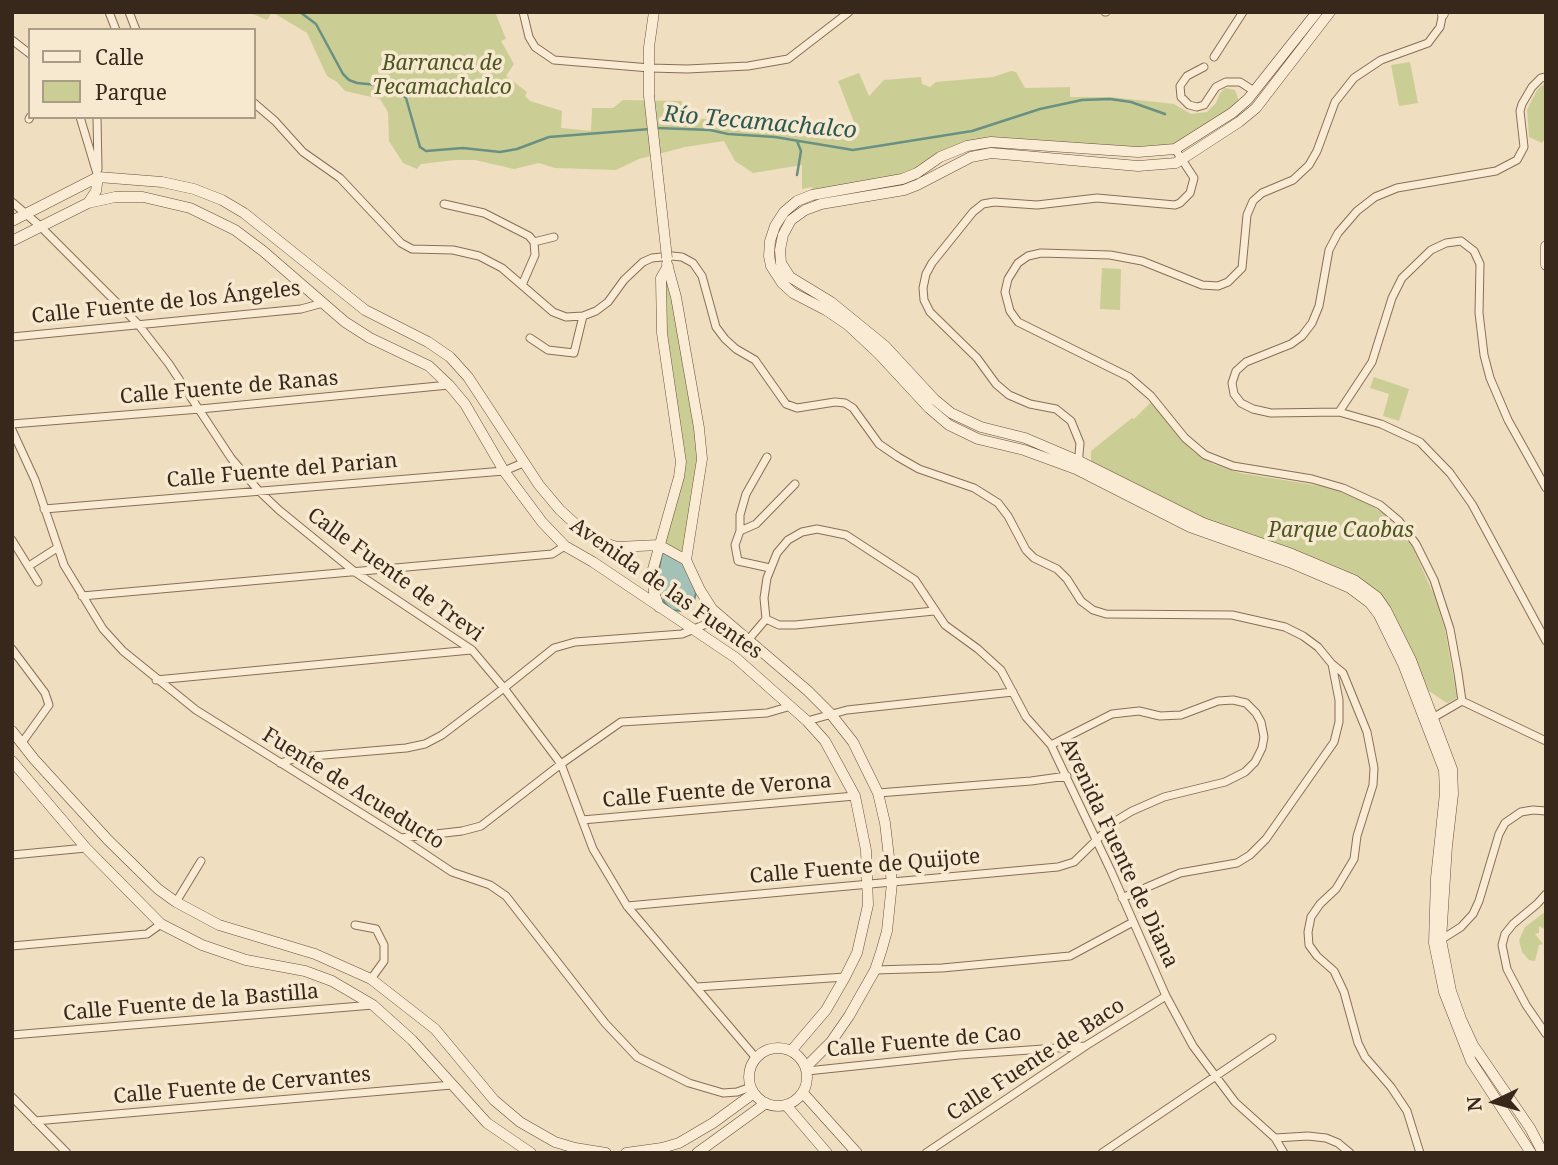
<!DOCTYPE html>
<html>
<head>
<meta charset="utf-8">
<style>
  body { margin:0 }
  #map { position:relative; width:1558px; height:1165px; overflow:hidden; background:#efdec0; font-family:"Noto Serif",serif }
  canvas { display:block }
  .frame { position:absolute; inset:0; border:14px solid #38281c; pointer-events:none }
  .legend { position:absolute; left:28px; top:28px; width:228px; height:91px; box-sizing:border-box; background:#f7e9d0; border:2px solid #ab9c88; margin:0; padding:9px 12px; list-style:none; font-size:21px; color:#38281c }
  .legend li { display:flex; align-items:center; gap:14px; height:35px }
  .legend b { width:35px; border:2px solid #ab9c88 }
  .north { position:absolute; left:1460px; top:1067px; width:70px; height:70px; -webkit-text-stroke:5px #f7e9d0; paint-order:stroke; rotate:265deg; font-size:19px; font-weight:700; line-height:28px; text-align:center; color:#38281c }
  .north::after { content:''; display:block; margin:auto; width:24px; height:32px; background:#38281c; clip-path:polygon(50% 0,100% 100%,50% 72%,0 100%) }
</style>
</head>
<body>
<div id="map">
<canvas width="1558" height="1165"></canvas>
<div class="frame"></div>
<ul class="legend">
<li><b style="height:9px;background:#faecd4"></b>Calle</li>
<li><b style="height:19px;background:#cbce94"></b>Parque</li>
</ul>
<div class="north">N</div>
</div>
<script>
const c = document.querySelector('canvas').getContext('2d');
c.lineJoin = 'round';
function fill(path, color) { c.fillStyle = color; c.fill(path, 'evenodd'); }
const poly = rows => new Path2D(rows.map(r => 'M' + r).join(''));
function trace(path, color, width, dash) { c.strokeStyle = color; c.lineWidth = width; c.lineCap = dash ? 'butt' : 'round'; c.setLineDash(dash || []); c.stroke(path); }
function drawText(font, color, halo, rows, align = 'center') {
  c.font = font + ' "Noto Serif",serif'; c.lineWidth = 7; c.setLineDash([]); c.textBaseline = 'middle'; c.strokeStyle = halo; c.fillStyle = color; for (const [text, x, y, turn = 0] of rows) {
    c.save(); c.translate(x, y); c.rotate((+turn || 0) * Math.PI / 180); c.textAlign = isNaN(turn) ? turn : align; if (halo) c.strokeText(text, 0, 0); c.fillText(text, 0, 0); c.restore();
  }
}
const green = poly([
  [248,12,495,12,506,39,501,41,514,64,506,76,527,92,525,96,530,101,562,111,561,128,591,131,592,108,613,108,623,100,682,101,683,118,755,121,771,126,802,119,816,131,856,127,838,81,859,73,869,96,884,80,921,77,922,84,930,87,936,82,993,77,1011,71,1016,72,1025,88,1070,87,1070,97,1110,97,1174,104,1191,114,1207,112,1216,103,1220,93,1225,88,1235,90,1239,101,1238,105,1189,140,1160,149,991,139,901,176,812,192,812,187,802,189,802,165,753,173,735,161,724,141,685,147,639,159,616,170,555,168,539,163,514,169,475,160,455,160,421,164,417,169,403,163,389,141,388,112,380,99,345,91,337,82,327,76,307,33,272,12,267,20],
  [1410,62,1418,103,1399,106,1391,65],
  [1546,82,1546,137,1542,143,1529,137,1527,110,1537,90],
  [1102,268,1121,269,1120,310,1100,309],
  [666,280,671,284,672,288,699,460,687,557,664,544,680,477,663,333],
  [1374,377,1409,389,1399,421,1383,416,1389,394,1370,388],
  [1151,402,1182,441,1194,452,1213,464,1240,473,1327,487,1366,502,1387,516,1412,546,1434,595,1445,630,1457,698,1447,703,1429,691,1414,659,1373,589,1362,580,1217,525,1091,463,1091,451,1132,418,1134,419],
  [1546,911,1546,930,1539,926,1539,933,1535,934,1543,944,1539,945,1535,961,1529,960,1522,952,1519,940,1525,927]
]);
const water = poly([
  [663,547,687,561,696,593,694,601,688,608,682,611,671,610,664,602,659,569,663,547]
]);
const stream = poly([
  [300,12,316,24,343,74,349,80,357,83,388,86,395,88,406,98,420,147,426,151,463,148,500,152,517,149,549,137,650,129],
  [657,128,710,130,728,134,775,137,853,150,972,131,1040,109,1082,100,1110,99,1131,102,1165,114],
  [797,141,801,151,797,175]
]);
const street = poly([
  [109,12,116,30],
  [129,12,136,30],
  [523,12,529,37,535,47,554,60,650,68,687,69,748,66,788,59,849,12],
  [1105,12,1106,12],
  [12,40,30,54],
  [1214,57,1243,12],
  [1204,67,1187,76,1180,86,1181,97,1189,105,1197,107,1204,105,1216,87,1226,82,1240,82,1254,91],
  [1546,77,1541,78,1532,87,1522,104,1520,111,1524,147,1517,160,1496,171,1397,188,1375,197,1357,211,1338,233,1329,250,1319,306,1312,323,1302,336,1291,344,1246,362,1236,371,1232,383,1234,394,1241,403,1253,409,1271,413,1339,412,1381,424,1420,442,1450,473,1472,504,1546,641],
  [254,103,275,121,303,152,340,178,401,243,412,249,453,250,479,256,502,268,553,312,566,317,583,316,596,311,608,302,624,280,643,262,652,258,672,256,682,257,693,263,702,276,716,327,725,339,736,349,755,360,786,404,797,408,835,402,845,403,853,408,879,444,898,457,919,469,974,488,998,503,1008,516,1026,550,1034,558,1057,569,1067,579,1081,601,1093,610,1106,614,1232,615,1285,627,1303,636,1318,647,1332,664,1339,700,1339,722,1334,742,1266,839,1250,855,1237,863,1180,873,1122,898],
  [80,117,98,177],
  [97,117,98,169],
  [29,119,30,117],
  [12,202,40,226,138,324,169,364,231,458,258,490,279,510,355,572,472,650,504,688,561,764,593,849,627,906,756,1058],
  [444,204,484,213,529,236,534,242,535,255,522,285],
  [534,242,554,237],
  [12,337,301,309,323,303],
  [530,338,548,350,574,353,583,316],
  [1339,412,1372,362,1392,298,1402,278,1431,250,1446,243,1461,241,1474,251,1480,264,1479,313,1484,355,1490,378,1508,420,1546,488],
  [12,424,200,409,449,385],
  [12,430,35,480,64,565,103,629,123,651,196,710,401,838,452,872,490,885,506,896,605,1023,637,1057,689,1083,723,1093,737,1092,751,1087],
  [767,457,746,494,740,515,740,531,735,545,738,561,770,568],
  [1078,466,1080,443,1071,421,1056,409,1030,404,1009,395,996,384,977,358,930,312,924,300,923,288,926,274,932,263,973,212,983,204,994,202,1037,205,1097,198,1175,205,1180,203,1190,193,1194,178,1175,149],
  [44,509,504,471,523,463],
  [740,531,756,524,795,484],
  [12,540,38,582],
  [29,566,57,548],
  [82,596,552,554,565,546],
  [766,619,779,625,795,625,934,611],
  [749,639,766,619,764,598,767,578,777,553,788,540,802,532,817,529,846,535,915,580,945,625,978,649,1001,670,1026,717,1051,745,1111,871,1166,996,1193,1046,1235,1102,1275,1138,1284,1153],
  [12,649,45,693,49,705,21,744],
  [1332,664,1343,673,1367,732,1374,768,1373,785,1357,836,1354,859,1336,889,1320,904,1311,917,1308,932,1309,945,1317,956,1334,971,1344,992,1358,1043,1365,1057,1391,1087,1407,1111,1420,1153],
  [156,680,471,650],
  [1462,701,1546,741],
  [1429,720,1462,701,1458,673,1450,629,1434,580,1416,544,1399,521,1380,505,1343,488,1312,479,1233,466,1205,455,1185,438,1151,396,1129,377,1018,322,1010,311,1005,292,1008,279,1018,263,1028,256,1041,253,1110,255,1142,261,1202,285,1218,286,1228,282,1242,268,1247,215,1253,201,1262,193,1293,180,1309,165,1317,151,1335,102,1354,78,1381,60,1428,43,1440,27,1443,12],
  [807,721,847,710,1013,692],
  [280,763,301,757,406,748,425,744,442,735,504,688,554,648,575,642,682,634,706,624,712,609],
  [878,793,1031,781,1067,776],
  [582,820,855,796],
  [401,838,462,831,481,826,561,764,621,722,767,713,791,706],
  [12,855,86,848],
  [1546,894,1537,904,1513,924,1505,934,1502,945,1507,969,1526,1005,1546,1034],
  [176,902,201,861],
  [627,906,1058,867,1074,862,1117,820,1132,811,1164,797,1225,782,1245,772,1255,762,1262,748,1264,737,1261,722,1256,713,1246,703,1233,700,1218,701,1181,715,1160,716,1139,711,1112,714,1051,745],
  [355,925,376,929,384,945,384,961,371,979],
  [1439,941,1461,927,1473,914,1479,901,1499,834,1505,823,1521,812,1533,810,1546,811],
  [12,946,147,934,161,924],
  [875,970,942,968,1070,956,1133,922],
  [697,987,845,977],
  [12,1035,373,1005],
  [807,1071,959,1055,1085,1046],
  [12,1097,67,1153],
  [35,1121,452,1085],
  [1275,1138,1308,1136,1326,1138,1338,1143,1350,1153],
  [926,1153,1087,1045,1166,996],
  [1102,1153,1272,1038]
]);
const secondary = poly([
  [1317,12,1248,99,1232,113,1175,149,1138,152,991,142,967,146,940,157,917,173,902,179,812,195,797,201,784,212,775,226,770,241,769,256,771,266,782,283,793,293,826,310,848,325,879,354,929,408,949,425,978,439,1024,450,1076,469,1190,527,1289,562,1350,588,1370,603,1379,615,1403,664,1444,770,1445,793,1436,878,1434,943,1444,992,1471,1061,1531,1153],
  [1330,12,1256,108,1239,122,1176,163,1138,166,991,153,971,157,917,185,904,190,821,204,805,210,791,220,783,235,780,250,781,263,790,277,831,302,885,346,934,399,951,413,981,427,1025,438,1079,461,1203,523,1292,554,1354,580,1377,597,1386,610,1411,660,1452,769,1453,794,1447,846,1441,940,1451,991,1461,1019,1473,1045,1530,1128,1543,1153],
  [1442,12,1443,14],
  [649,96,649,47,654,12],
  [88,203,96,191,98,177],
  [12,221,98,177,162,182,194,189,222,200,244,213,365,310,428,342,450,357,468,377,539,485,560,510,583,531,598,541,617,547,659,545,686,560,700,590,712,609,808,691,830,713,853,742,878,793,885,823,892,883,887,931,881,952,875,970,849,1016,831,1042,806,1067],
  [12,241,88,203,115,197,143,197,190,208,235,230,263,251,345,322,370,338,429,366,449,385,465,404,504,471,542,522,565,546,593,562,736,658,807,721,825,741,855,796,866,850,868,905,857,953,845,977,826,1010,791,1051],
  [1546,246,1546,265],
  [667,264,676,297,699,428,702,459,686,560],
  [659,607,654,592,653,569,679,477,681,462,662,333,661,278,668,266],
  [12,731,34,759,108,840,158,889,176,902,219,925,315,954,371,979,435,1029,494,1100,520,1122,555,1142,575,1148,606,1153],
  [12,761,86,848,161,924,202,945,246,960,305,971,332,981,373,1005,412,1040,487,1123,531,1153],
  '749 1077a29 29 0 1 1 58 0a29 29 0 1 1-58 0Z',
  [803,1093,857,1153],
  [786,1105,827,1153],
  [626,1153,662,1148,679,1143,713,1123,754,1093],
  [697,1153,766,1103]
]);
const secondaryBridge = poly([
  [649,96,667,258]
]);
const parkNames = [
  ["Barranca de",442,64],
  ["Tecamachalco",442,88],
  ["Parque Caobas",1341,531]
];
const streetNames = [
  ["Calle Fuente de los Ángeles",166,303,-6],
  ["Calle Fuente de Ranas",229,388,-5],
  ["Calle Fuente del Parian",282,471,-5],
  ["Calle Fuente de Trevi",395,575,36],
  ["Avenida de las Fuentes",666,589,35],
  ["Fuente de Acueducto",353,789,32],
  ["Calle Fuente de Verona",717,791,-5],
  ["Avenida Fuente de Diana",1119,853,65],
  ["Calle Fuente de Quijote",865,867,-5],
  ["Calle Fuente de la Bastilla",191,1003,-5],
  ["Calle Fuente de Cao",924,1042,-5],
  ["Calle Fuente de Baco",1036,1060,-33],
  ["Calle Fuente de Cervantes",242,1086,-5]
];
const waterNames = [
  ["Río Tecamachalco",760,123,5]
];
fill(green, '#cbce94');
fill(water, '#a3c1b6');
trace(water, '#6a9084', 2);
trace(stream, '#6a9084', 2.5);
trace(street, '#896e57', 9);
trace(secondary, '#6b4f3b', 11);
trace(street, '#faecd4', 7);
trace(secondary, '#faecd4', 10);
trace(secondaryBridge, '#6b4f3b', 11, []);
trace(secondaryBridge, '#faecd4', 10);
drawText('italic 21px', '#4c5622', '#f7e9d0', parkNames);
drawText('21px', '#38281c', '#f7e9d0', streetNames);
drawText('italic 23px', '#2b5952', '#f7e9d0', waterNames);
</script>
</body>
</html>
